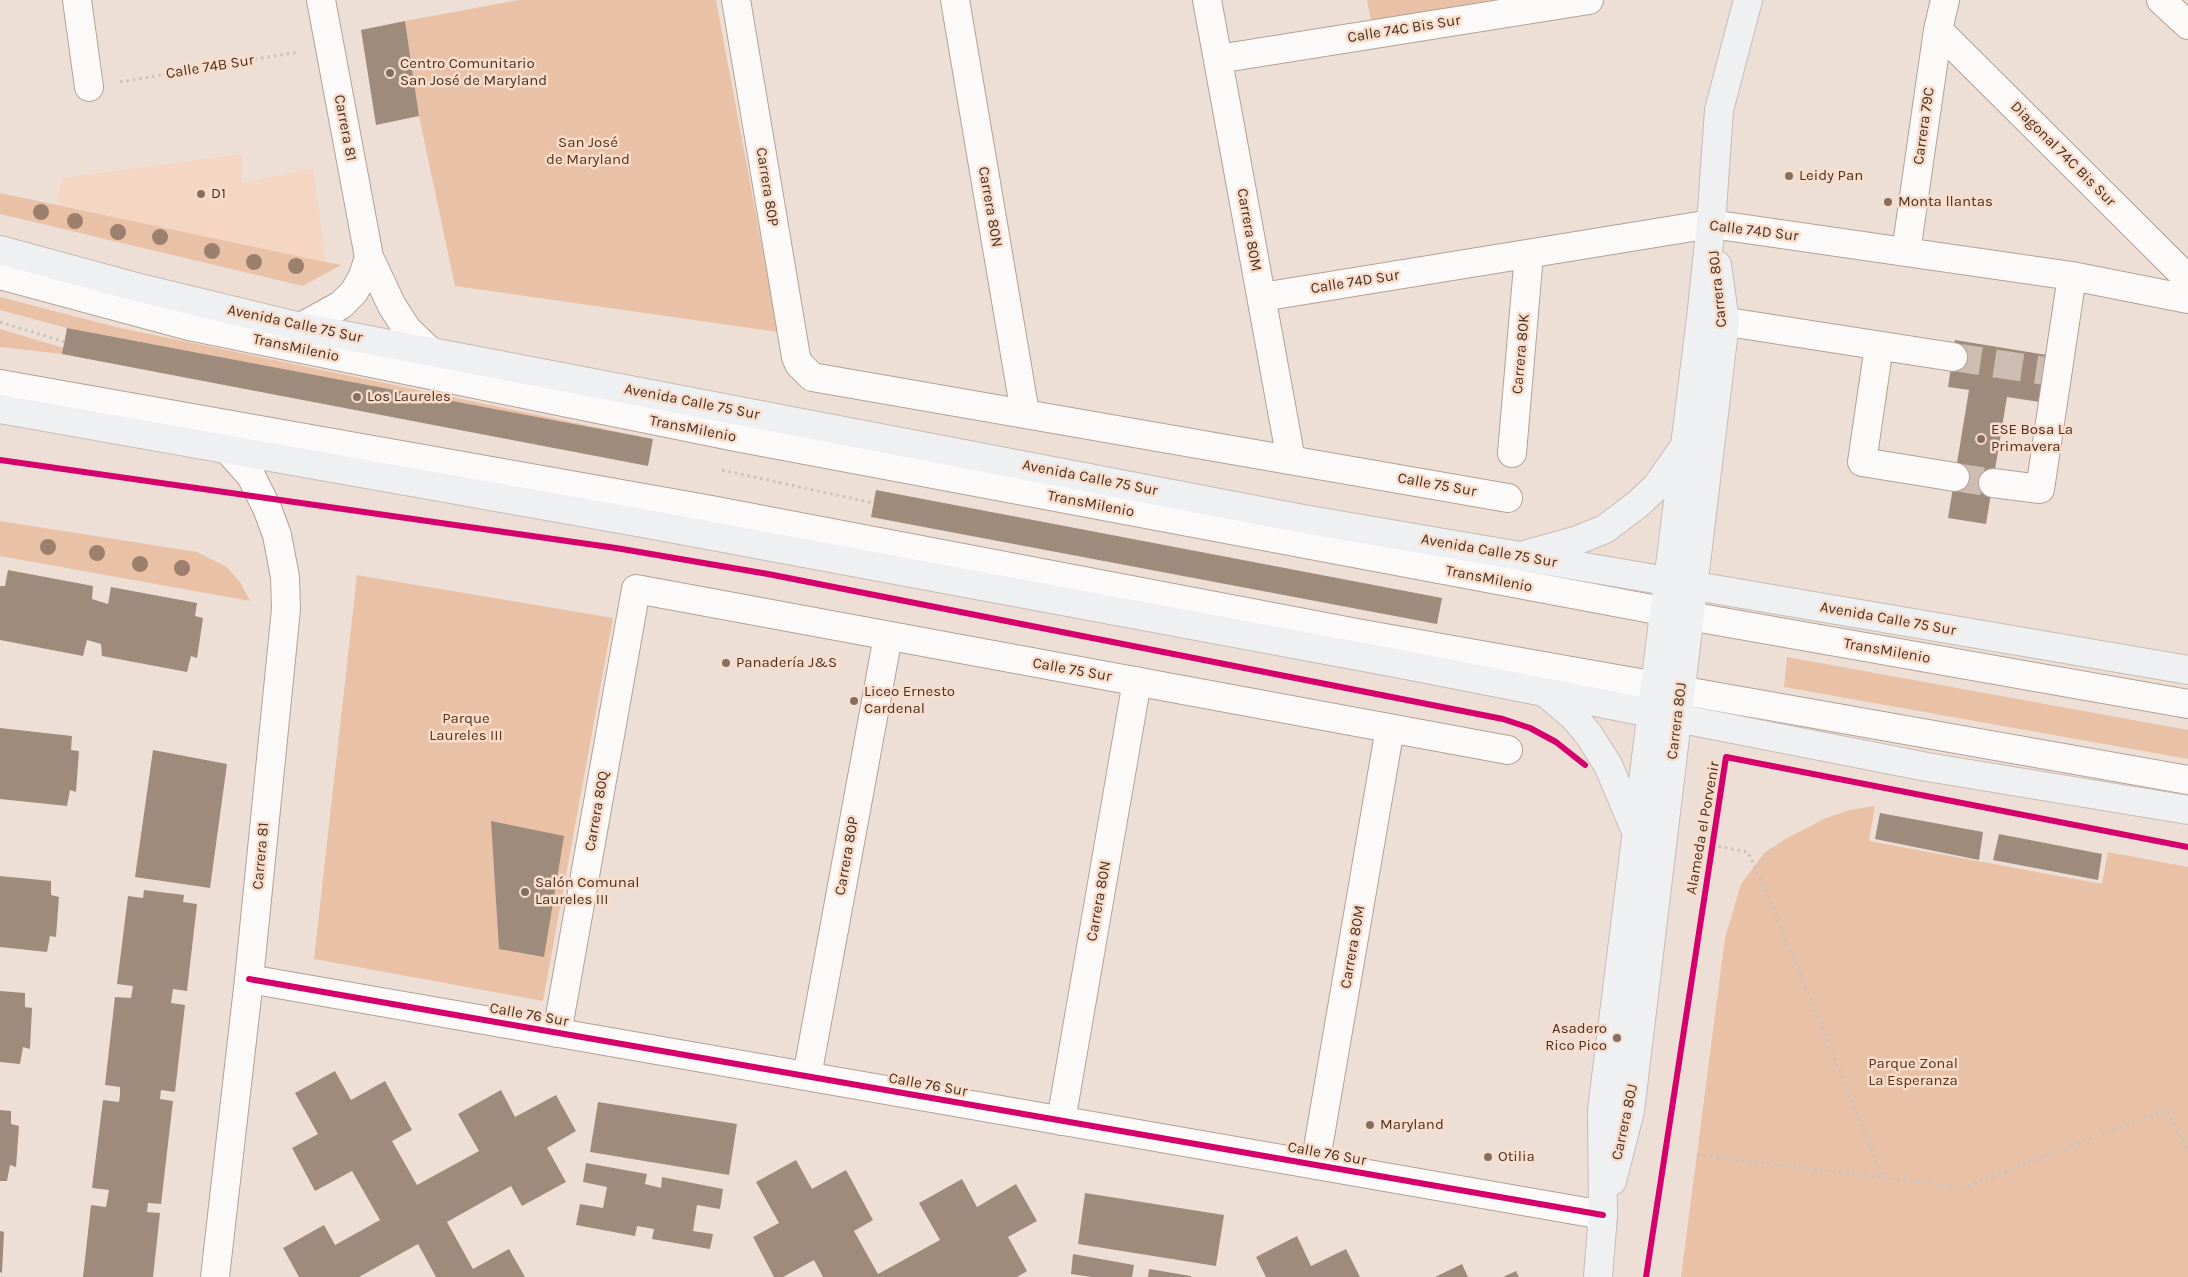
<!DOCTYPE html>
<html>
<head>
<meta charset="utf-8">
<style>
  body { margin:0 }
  canvas { display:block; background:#eedfd6 }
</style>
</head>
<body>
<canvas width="2188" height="1277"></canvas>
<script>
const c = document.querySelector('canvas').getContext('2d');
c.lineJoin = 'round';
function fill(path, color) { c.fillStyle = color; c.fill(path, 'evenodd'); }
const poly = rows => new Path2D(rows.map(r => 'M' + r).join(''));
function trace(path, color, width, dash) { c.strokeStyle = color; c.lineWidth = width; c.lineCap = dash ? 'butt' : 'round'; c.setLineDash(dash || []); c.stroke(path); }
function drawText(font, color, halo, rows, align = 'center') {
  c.font = font + ' Karla,sans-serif'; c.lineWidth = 5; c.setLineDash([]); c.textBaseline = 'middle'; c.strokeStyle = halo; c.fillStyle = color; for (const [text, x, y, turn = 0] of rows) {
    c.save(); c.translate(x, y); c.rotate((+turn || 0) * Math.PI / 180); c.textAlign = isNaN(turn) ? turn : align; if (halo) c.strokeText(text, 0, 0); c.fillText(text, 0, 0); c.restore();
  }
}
const built = poly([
  [242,154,242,183,313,168,326,262,57,205,62,178]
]);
const green = poly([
  [519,0,716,0,778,332,455,286,419,116,405,21],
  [1367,0,1535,0,1373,31],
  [0,193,326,262,341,265,303,286,0,214],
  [0,297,116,327,653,439,67,328,0,310],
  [0,329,64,348,62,354,0,347],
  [0,521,197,552,227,567,240,582,250,601,0,556],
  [357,575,613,618,543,1001,314,959],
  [1787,657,2188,730,2188,759,1784,687],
  [1875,806,1869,841,2102,884,2108,852,2188,867,2188,1277,1681,1277,1725,938,1741,884,1764,853,1787,838,1826,818,1849,810]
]);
const building = poly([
  [405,21,419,116,376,125,361,30],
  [67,328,653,439,648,466,62,354],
  [1955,340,2047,355,2040,402,2007,397,1986,524,1948,518,1969,390,1948,387],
  [876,490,1442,598,1437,624,871,517],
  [8,570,93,586,92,599,108,604,111,587,197,603,195,616,203,618,197,658,191,656,187,672,102,656,101,644,87,640,83,656,0,640,0,586,5,586],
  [0,728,72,736,71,750,79,751,76,792,70,790,67,806,0,799],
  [153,750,227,764,210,888,135,877],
  [1880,813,1983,832,1979,860,1875,839],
  [491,821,564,836,544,957,499,949],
  [1999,834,2102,854,2098,880,1993,860],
  [0,876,51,881,51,895,59,897,56,937,50,936,47,952,0,947],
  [144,890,184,895,183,902,197,904,187,991,173,989,171,1003,185,1005,175,1092,161,1090,160,1099,173,1101,161,1204,148,1203,147,1212,160,1213,153,1277,83,1277,91,1205,106,1207,109,1190,92,1188,103,1100,119,1102,120,1094,120,1087,105,1085,115,997,131,998,133,986,117,984,128,896,143,898],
  [0,991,25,993,25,1007,32,1008,30,1049,23,1047,20,1064,0,1062],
  [335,1071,351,1100,385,1081,412,1130,392,1141,417,1185,479,1151,458,1114,501,1090,515,1117,556,1095,576,1131,547,1148,566,1182,522,1206,511,1186,447,1222,473,1269,509,1249,525,1277,436,1277,418,1244,359,1277,299,1277,283,1248,324,1225,335,1245,380,1220,352,1171,315,1191,292,1148,318,1134,295,1093],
  [598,1102,737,1124,729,1175,590,1152],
  [0,1110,11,1111,11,1124,19,1126,16,1167,10,1165,7,1181,0,1181],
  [796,1160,812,1189,846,1170,873,1220,854,1231,878,1274,940,1240,919,1203,962,1179,977,1207,1016,1184,1037,1221,1008,1237,1027,1271,1017,1277,823,1277,814,1260,783,1277,774,1277,753,1237,779,1223,756,1182],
  [586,1163,647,1174,645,1184,661,1188,662,1177,723,1189,720,1209,697,1205,693,1231,713,1234,710,1249,652,1239,654,1229,637,1226,635,1236,576,1225,580,1204,603,1208,607,1187,583,1182],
  [1085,1193,1224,1215,1216,1266,1078,1244],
  [0,1231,4,1232,2,1273,0,1272],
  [1297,1236,1311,1266,1346,1249,1360,1277,1266,1277,1256,1257],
  [1073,1254,1134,1265,1132,1277,1092,1277,1071,1274],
  [1462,1264,1468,1277,1435,1277],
  [1149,1269,1191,1276,1191,1277,1148,1277],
  [1516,1271,1519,1277,1503,1277]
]);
const minorTunnel = poly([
  [1953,357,2045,371],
  [1955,477,1993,483]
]);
const path = poly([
  [120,82,298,52],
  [0,322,65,342],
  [722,470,873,503],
  [1712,845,1748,852,1768,895,1883,1177],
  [1697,1155,1964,1187,2166,1110,2188,1150]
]);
const minor = poly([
  [77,0,89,87],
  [321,0,369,257,392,306,407,329,431,352],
  [736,0,796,357,799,364,812,377,1508,498],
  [955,0,1025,413],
  [1207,0,1291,460],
  [2161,0,2188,25],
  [1938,30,2188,279],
  [1218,59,1589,0],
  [1906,252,1938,30,1945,0],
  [0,275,189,326,736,437,1689,616,2188,704],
  [1262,297,1711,224,2072,276,2188,299],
  [1702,318,1953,357],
  [301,327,341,305,354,292,363,276,369,257],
  [1879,346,1862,462,1955,477],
  [0,384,706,509,1362,634,2188,780],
  [1512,453,1529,254],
  [1993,483,2040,489,2072,276],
  [249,979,1603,1215],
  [557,1033,636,589,1508,750],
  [807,1076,888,636],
  [1061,1121,1137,681],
  [1315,1165,1390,728],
  [215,1277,249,979,286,609,285,577,277,535,267,508,251,476,227,449]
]);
const major = poly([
  [0,250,132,286,301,327,1303,519,2188,670],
  [0,409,648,524,1401,664,1927,767,2188,810],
  [1528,554,1578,540,1605,529,1638,504,1656,487,1682,450],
  [1547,694,1574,717,1589,735,1608,765,1635,829],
  [1612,1181,1630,1111,1725,322,1717,265],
  [1598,1277,1603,1215,1602,1110,1701,318,1711,224,1719,110,1748,0]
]);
const cycleway = poly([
  [0,460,616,548,768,574,1503,719,1530,728,1556,742,1585,765],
  [249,979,1603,1215],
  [1646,1277,1726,757,2188,847]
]);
const trees = [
  [41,212],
  [75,221],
  [118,232],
  [160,237],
  [212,251],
  [254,262],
  [296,266],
  [48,547],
  [97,553],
  [140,564],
  [182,568]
];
const markers = [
  [390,73,5,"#846e60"],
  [1789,176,5,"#846e60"],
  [201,194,5,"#846e60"],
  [1888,202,5,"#846e60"],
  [357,397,5,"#846e60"],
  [1981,439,5,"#846e60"],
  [726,663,5,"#846e60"],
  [854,701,5,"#846e60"],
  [525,892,5,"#846e60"],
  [1617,1038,5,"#846e60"],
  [1370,1125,5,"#846e60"],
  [1488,1157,5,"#846e60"]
];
const streetNames = [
  ["Calle 74C Bis Sur",1404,29,-9],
  ["Calle 74B Sur",210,67,-9],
  ["Carrera 79C",1924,126,-82],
  ["Carrera 81",345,128,79],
  ["Diagonal 74C Bis Sur",2063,154,45],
  ["Carrera 80P",767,187,81],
  ["Carrera 80N",990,207,80],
  ["Carrera 80M",1249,230,80],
  ["Calle 74D Sur",1754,231,7],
  ["Calle 74D Sur",1355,282,-9],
  ["Carrera 80J",1718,289,-96],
  ["Avenida Calle 75 Sur",295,324,12],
  ["TransMilenio",296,348,12],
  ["Carrera 80K",1521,354,-85],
  ["Avenida Calle 75 Sur",692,402,11],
  ["TransMilenio",693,429,11],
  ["Avenida Calle 75 Sur",1090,478,11],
  ["Calle 75 Sur",1437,485,10],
  ["TransMilenio",1091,504,11],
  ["Avenida Calle 75 Sur",1489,551,10],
  ["TransMilenio",1489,579,11],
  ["Avenida Calle 75 Sur",1888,619,10],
  ["TransMilenio",1887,651,10],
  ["Calle 75 Sur",1072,670,10],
  ["Carrera 80J",1677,721,-83],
  ["Carrera 80Q",597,811,-80],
  ["Alameda el Porvenir",1703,828,-80],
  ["Carrera 81",261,856,-85],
  ["Carrera 80P",847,856,-80],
  ["Carrera 80N",1099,901,-80],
  ["Carrera 80M",1353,947,-80],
  ["Calle 76 Sur",529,1015,10],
  ["Calle 76 Sur",928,1085,10],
  ["Carrera 80J",1625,1122,-78],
  ["Calle 76 Sur",1327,1154,10]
];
const poiNames = [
  ["Centro Comunitario",400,64],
  ["San José de Maryland",400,81],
  ["Leidy Pan",1799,176],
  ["D1",211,194],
  ["Monta llantas",1898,202],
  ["Los Laureles",367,397],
  ["ESE Bosa La",1991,430],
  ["Primavera",1991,447],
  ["Panadería J&S",736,663],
  ["Liceo Ernesto",864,692],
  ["Cardenal",864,709],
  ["Salón Comunal",535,883],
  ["Laureles III",535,900],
  ["Asadero",1607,1029,"right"],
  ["Rico Pico",1607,1046,"right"],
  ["Maryland",1380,1125],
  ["Otilia",1498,1157]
];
const parkNames = [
  ["San José",588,143],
  ["de Maryland",588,160],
  ["Parque",466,719],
  ["Laureles III",466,736],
  ["Parque Zonal",1913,1064],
  ["La Esperanza",1913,1081]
];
fill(built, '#f5d6c3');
fill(green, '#e9c1a7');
fill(building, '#9f8b7c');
trace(minorTunnel, '#cdbcb2', 28, [28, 14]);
trace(minor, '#b3a195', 30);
trace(major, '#c7bbb4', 30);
trace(path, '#cbc3bf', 3, [2.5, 4]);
trace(minor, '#fcfaf9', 28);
trace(major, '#eef0f2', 28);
trace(cycleway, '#d6006c', 6);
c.fillStyle = '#9c806d';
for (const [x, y] of trees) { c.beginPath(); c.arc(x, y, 8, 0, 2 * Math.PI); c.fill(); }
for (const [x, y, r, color] of markers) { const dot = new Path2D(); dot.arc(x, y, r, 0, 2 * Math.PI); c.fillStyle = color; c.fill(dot); trace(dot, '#f8ddcc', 2); }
drawText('15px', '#4b3120', '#f8ddcc', streetNames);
drawText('15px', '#4b3120', '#f8ddcc', poiNames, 'left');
drawText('15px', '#593217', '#f8ddcc', parkNames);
</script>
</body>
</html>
